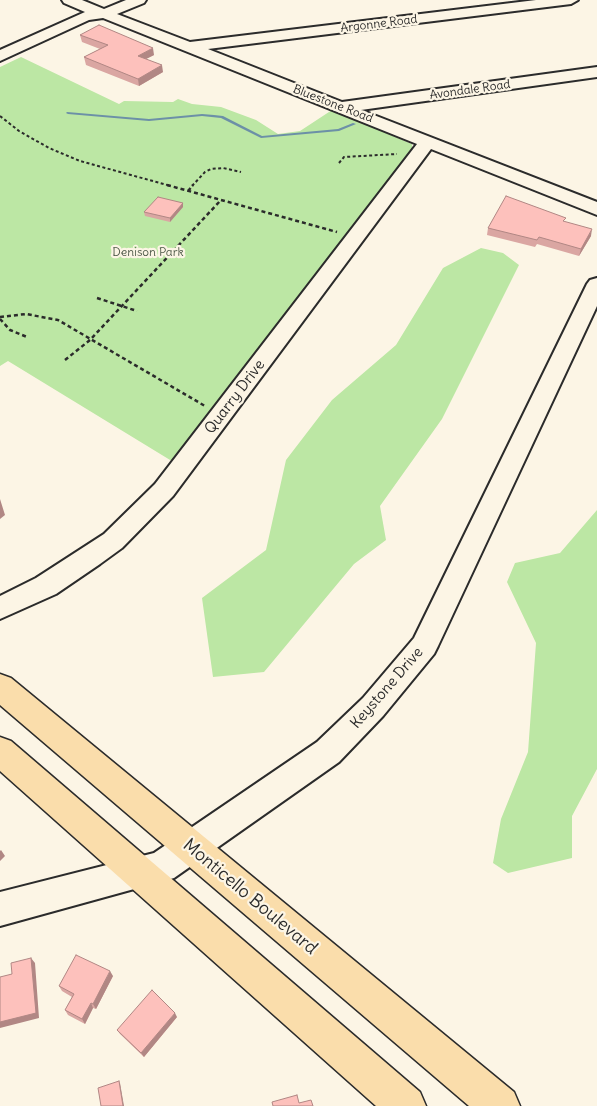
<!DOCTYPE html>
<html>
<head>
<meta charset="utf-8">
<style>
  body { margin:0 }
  canvas { display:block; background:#fcf5e5 }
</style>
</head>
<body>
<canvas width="597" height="1106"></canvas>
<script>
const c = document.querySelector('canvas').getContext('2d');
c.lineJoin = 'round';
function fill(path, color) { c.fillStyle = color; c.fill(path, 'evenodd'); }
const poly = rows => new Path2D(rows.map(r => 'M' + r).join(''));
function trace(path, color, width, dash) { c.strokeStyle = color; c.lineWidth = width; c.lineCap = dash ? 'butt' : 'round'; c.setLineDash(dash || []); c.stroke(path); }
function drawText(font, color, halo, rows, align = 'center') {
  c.font = font + ' Delius,sans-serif'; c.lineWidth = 4.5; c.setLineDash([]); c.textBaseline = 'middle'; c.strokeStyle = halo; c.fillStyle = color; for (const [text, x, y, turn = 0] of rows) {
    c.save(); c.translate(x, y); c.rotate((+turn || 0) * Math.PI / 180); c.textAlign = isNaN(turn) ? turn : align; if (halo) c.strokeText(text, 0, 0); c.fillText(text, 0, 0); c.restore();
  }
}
const green = poly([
  [21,57,119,104,124,101,173,102,178,99,192,104,221,107,256,120,278,134,300,131,332,110,412,144,412,151,175,463,8,361,0,366,0,67],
  [481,248,503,253,519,265,442,419,380,506,386,540,354,564,264,672,213,677,202,598,266,550,286,460,332,400,396,345,443,268],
  [597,510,597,769,572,816,572,858,508,873,493,863,501,819,528,752,536,643,507,582,515,563,560,553]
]);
const stream = poly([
  [67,112,149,119,202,114,214,115,223,116,262,136,338,129,353,123,356,124,339,131,261,138,221,118,202,116,149,121,68,114,66,113,67,112]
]);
const pathFar1 = poly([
  [0,116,19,131,49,148,80,161,171,186],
  [339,163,344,157,397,154],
  [192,186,205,172,211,169,223,168,241,172]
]);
const path = poly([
  [167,185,337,232],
  [188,191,193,185],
  [97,298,137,311],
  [0,317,26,314,58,320,205,406],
  [0,319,10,330,27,337],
  [65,360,90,340,221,200]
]);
const minor = poly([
  [62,0,82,0,104,9,126,0,146,0,144,3,117,14,190,42,536,0,578,0,571,4,208,49,342,102,597,67,597,77,361,110,597,202,597,215,431,149,173,496,122,548,100,564,56,594,0,619,0,596,36,578,104,534,155,484,417,144,103,18,89,20,0,61,0,50,85,12,64,3,62,0],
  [597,278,597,306,438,646,434,654,383,716,339,762,174,878,0,926,0,892,154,853,317,742,363,698,414,638,587,284,590,280,597,278]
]);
const major = poly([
  [0,674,11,678,514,1092,520,1106,469,1106,0,705,0,674],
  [0,737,11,741,420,1092,426,1106,376,1106,0,771,0,737]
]);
const wall = poly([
  [80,35,154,55,146,59,163,72,139,86,86,65,84,57,100,49,82,42],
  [183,207,170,222,145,216,144,212],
  [565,222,591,236,579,256,537,244,535,247,487,235,488,228],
  [113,976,96,1009,93,1008,85,1024,68,1015,65,1010,72,997,62,991,59,986],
  [177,1017,144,1057,120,1034,117,1030]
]);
const shadedWall = poly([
  [153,48,154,55,138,63,138,56],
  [162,65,163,72,139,86,138,79],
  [183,203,183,207,170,222,170,218],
  [592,229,591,236,579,256,581,249],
  [0,499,5,515,0,519],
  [1,850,5,856,0,861,0,851],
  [31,958,35,963,39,1018,0,1028,0,1022],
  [110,971,113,976,96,1009,93,1004],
  [91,1003,93,1008,85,1024,82,1019],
  [175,1013,177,1017,144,1057,141,1053],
  [119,1081,120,1083,124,1106,123,1106]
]);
const building = poly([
  [99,25,153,48,138,56,162,65,138,79,84,57,108,45,80,35,99,25],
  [506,196,566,218,563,221,592,229,581,249,539,237,537,240,488,228,506,196],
  [158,197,183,203,170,218,144,212,158,197],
  [76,955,110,971,93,1004,91,1003,82,1019,65,1010,74,994,59,986,76,955],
  [31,958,36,1013,0,1022,0,977,12,974,11,963,31,958],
  [152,990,175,1013,141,1053,117,1030,152,990],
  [119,1081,123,1106,101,1106,98,1088,119,1081],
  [297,1095,299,1103,311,1100,313,1106,273,1106,272,1102,297,1095]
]);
const farStreetnames = [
  ["Argonne Road",379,24,-7],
  ["Avondale Road",470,90,-8],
  ["Bluestone Road",333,104,21]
];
const farParknames = [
  ["Denison Park",148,253]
];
const streetNames = [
  ["Quarry Drive",235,397,-53],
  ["Keystone Drive",387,688,-49]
];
const nearStreetnames = [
  ["Monticello Boulevard",250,897,40]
];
fill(green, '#bce7a4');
fill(stream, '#6c90a7');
trace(minor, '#2b2b2b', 4);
trace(major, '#2b2b2b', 3);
trace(pathFar1, '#2b2b2b', 2, [3, 2.5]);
trace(path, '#2b2b2b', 2.5, [4, 3]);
fill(minor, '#fcf5e5');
fill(major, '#faddab');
fill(wall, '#daa6a2');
fill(shadedWall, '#b18784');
fill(building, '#fdc1bc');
trace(building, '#b18784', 1);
drawText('12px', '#2b2b2b', '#fcf5e5', farStreetnames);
drawText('12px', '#4f5a49', '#fcf5e5', farParknames);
drawText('15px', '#2b2b2b', '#fcf5e5', streetNames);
drawText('18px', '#2b2b2b', '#fcf5e5', nearStreetnames);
</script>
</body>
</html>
